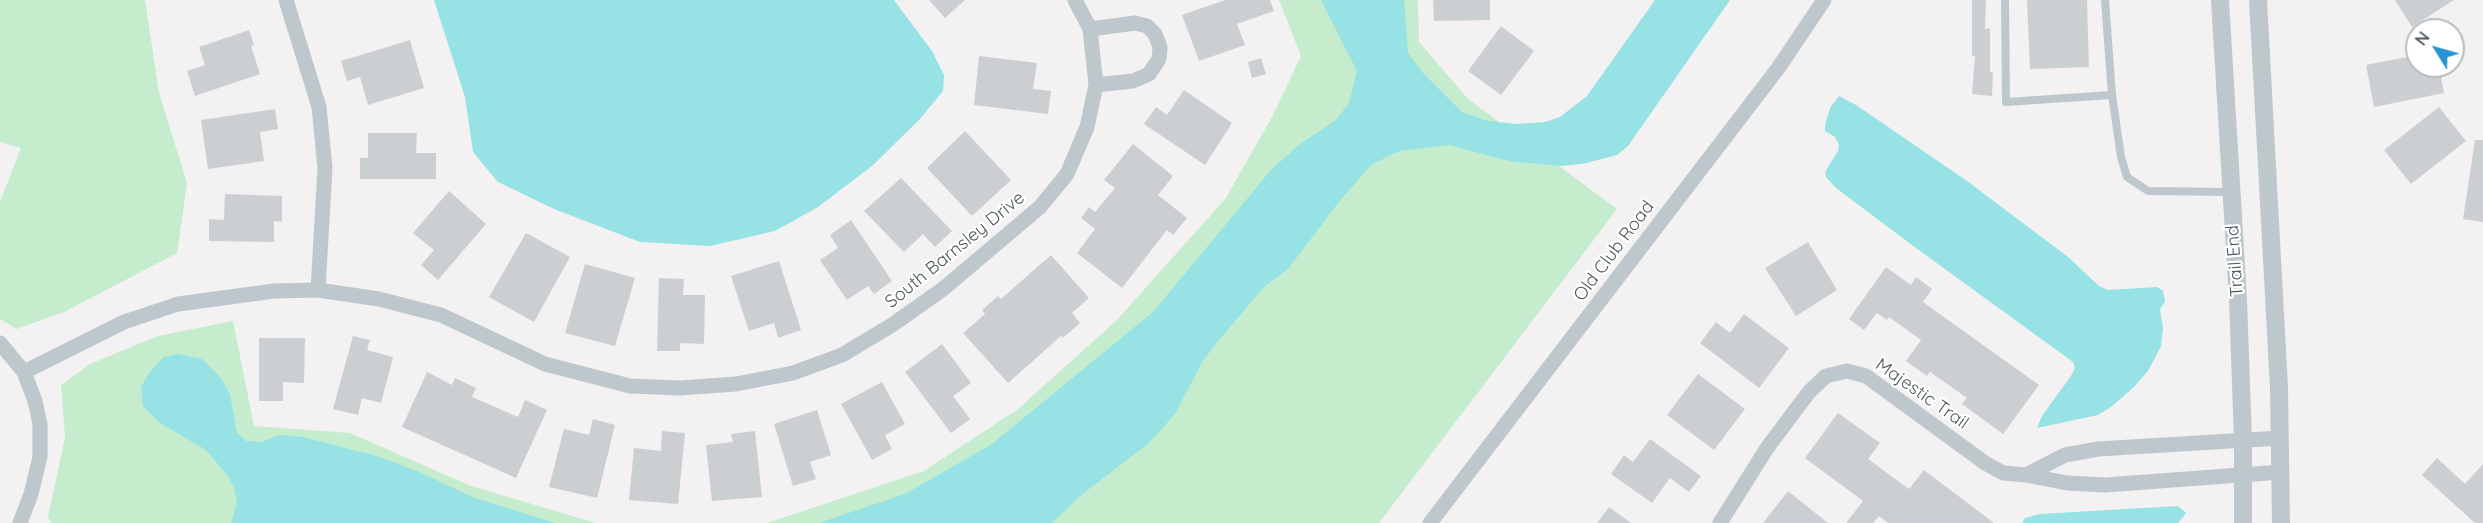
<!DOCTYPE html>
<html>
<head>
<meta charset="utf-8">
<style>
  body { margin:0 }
  #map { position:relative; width:2483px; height:523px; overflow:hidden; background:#f3f1f2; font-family:Quicksand,sans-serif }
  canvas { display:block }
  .north { position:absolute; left:2405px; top:18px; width:60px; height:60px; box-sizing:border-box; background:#fff; border:2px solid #b7bcbe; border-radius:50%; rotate:307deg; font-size:16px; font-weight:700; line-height:24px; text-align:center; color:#4b585d }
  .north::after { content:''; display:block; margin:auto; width:21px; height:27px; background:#2b93d3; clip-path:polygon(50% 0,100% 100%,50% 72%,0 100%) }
</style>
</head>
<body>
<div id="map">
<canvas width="2483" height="523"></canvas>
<div class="north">N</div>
</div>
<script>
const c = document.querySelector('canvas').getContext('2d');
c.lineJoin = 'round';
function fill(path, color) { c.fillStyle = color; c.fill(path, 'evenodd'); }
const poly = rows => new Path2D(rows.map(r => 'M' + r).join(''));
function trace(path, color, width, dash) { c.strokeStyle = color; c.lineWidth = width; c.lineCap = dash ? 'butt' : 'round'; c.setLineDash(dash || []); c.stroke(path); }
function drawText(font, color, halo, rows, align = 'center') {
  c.font = font + ' Quicksand,sans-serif'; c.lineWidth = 4.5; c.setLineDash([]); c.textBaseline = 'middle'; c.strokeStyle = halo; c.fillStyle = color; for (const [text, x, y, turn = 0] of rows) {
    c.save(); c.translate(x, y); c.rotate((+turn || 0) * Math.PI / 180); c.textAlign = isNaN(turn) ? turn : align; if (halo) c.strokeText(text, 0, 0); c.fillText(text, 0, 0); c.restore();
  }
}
const green = poly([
  [0,0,145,0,159,93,187,183,177,253,64,312,17,329,0,319,0,202,21,148,0,142],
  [1279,0,1418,0,1419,42,1468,99,1617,209,1379,523,767,523,924,471,1018,409,1117,320,1226,198,1273,115,1301,56],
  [233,321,254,426,350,433,471,486,596,523,51,523,48,517,65,437,61,385,90,364,158,336]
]);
const water = poly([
  [434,0,894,0,932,51,944,75,943,91,919,120,872,166,818,207,775,231,710,246,640,242,554,209,498,182,473,152,465,97],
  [1321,0,1404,0,1408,53,1423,73,1462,112,1488,121,1517,124,1545,122,1560,117,1587,96,1655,0,1730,0,1628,146,1617,155,1582,164,1560,166,1509,161,1449,145,1399,151,1371,165,1338,203,1288,269,1264,287,1218,341,1202,362,1176,412,1160,431,1149,443,1081,495,1052,523,819,523,905,494,992,444,1153,312,1271,170,1299,145,1336,120,1349,103,1357,71],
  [1839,96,1856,105,1967,181,2068,257,2099,286,2108,290,2157,287,2163,291,2165,302,2160,309,2163,328,2161,346,2148,371,2134,387,2111,407,2098,415,2037,428,2042,416,2071,376,2075,368,2073,362,1916,248,1836,188,1826,177,1825,172,1838,151,1839,145,1835,137,1825,131,1825,125,1830,108],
  [177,354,202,359,221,378,230,395,237,433,246,441,262,442,279,435,303,437,380,457,422,473,472,497,555,523,231,523,237,502,234,487,228,476,206,450,160,423,143,406,141,387,150,372,164,357],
  [2178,506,2186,513,2178,523,2022,523,2025,518,2040,514]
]);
const building = poly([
  [929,0,965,0,945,18],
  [1225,0,1270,0,1274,11,1237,24,1245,45,1199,61,1182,15],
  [1433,0,1490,0,1490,20,1434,21],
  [1972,0,1986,0,1985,29,1990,28,1990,72,1993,73,1992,96,1972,94,1975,56,1972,56],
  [2027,0,2087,0,2089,67,2030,69],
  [2395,0,2454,0,2412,27],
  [1501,26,1534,51,1501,95,1468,71],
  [249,30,254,45,251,46,260,74,195,96,187,71,205,65,199,47],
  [410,40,424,88,368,105,360,77,347,81,341,61],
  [2417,55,2417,66,2439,66,2444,93,2374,107,2366,65],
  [979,56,1037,63,1033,89,1051,91,1048,114,974,105],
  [1261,58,1266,74,1252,78,1248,62],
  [1184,90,1232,123,1205,165,1144,124,1156,107,1167,115],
  [2439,107,2466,141,2411,184,2384,150],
  [275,109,278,129,260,132,264,161,208,169,201,120],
  [965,131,1011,180,972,216,927,168],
  [368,133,417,133,416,153,436,153,436,179,360,179,360,158,368,158],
  [2475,140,2483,140,2483,222,2463,219],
  [1133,144,1173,176,1158,195,1187,218,1173,235,1167,230,1122,288,1077,253,1095,229,1081,218,1089,207,1095,212,1115,188,1104,180],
  [901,178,952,231,935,247,923,234,904,252,864,211],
  [449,191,486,224,438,280,421,265,434,250,413,233],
  [225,194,282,196,282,222,274,221,274,242,209,241,209,219,224,220],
  [851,220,892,281,874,294,868,286,847,300,820,260,838,248,830,235],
  [526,233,570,257,534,322,489,297],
  [1808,242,1837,290,1796,316,1765,268],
  [1051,255,1089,298,1072,313,1080,323,1063,338,1061,336,1008,383,963,333,985,314,982,310,998,296,1001,299],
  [779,261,801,330,778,338,774,323,749,331,731,276],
  [585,264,635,278,615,346,565,333],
  [1886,267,1911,285,1916,277,1932,289,1923,302,2039,385,2003,434,1962,404,1967,398,1930,372,1927,376,1906,361,1921,340,1889,317,1887,320,1877,313,1864,330,1849,319],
  [659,278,684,279,683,295,705,295,704,344,680,343,680,351,657,351],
  [1744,314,1789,348,1759,388,1700,343,1716,322,1730,333],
  [353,336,370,340,367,350,393,357,381,403,362,398,358,415,333,409],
  [259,338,305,338,304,383,283,382,283,401,259,401],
  [942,344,971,383,953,396,970,419,951,433,905,372],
  [427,372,452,385,455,378,476,388,472,397,518,417,525,400,547,410,516,478,402,427],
  [1698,374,1745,409,1714,450,1667,415],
  [882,382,905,424,885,435,892,449,872,460,841,404],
  [817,410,831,455,810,462,816,479,793,486,774,424],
  [1838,413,1880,443,1868,459,1909,489,1924,470,1994,523,1888,523,1879,516,1873,523,1846,523,1863,501,1805,458],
  [593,419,615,425,597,498,549,487,564,429,589,435],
  [662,431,685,433,678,504,629,500,634,448,661,451],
  [755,431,762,497,712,501,706,445,733,442,731,434],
  [1650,439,1701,476,1689,492,1670,478,1652,503,1611,474,1624,455,1633,462],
  [2437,458,2465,484,2483,464,2483,523,2475,523,2422,475],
  [1788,491,1828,523,1763,523],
  [1609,507,1631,523,1597,523]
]);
const service = poly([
  [2005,0,2006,102,2112,95],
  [2105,0,2112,95,2121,157,2127,177,2148,191,2230,192]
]);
const minor = poly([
  [286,0,319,107,325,168,318,290],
  [1090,29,1135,23,1147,26,1155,34,1160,47,1159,59,1149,74,1133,81,1096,85],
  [0,343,24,372,35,401,40,424,40,457,31,494,20,523],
  [24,372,124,322,178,304,274,291,318,290,379,299,441,315,545,364,630,386,680,388,736,384,793,373,842,355,892,325,943,289,1040,207,1067,174,1087,127,1096,85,1090,29,1075,0],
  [2026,475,2065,455,2098,449,2280,438],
  [1430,523,1779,67,1824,0],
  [1720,523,1767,448,1809,392,1826,376,1847,371,1866,376,1985,463,2003,473,2026,475,2067,483,2105,485,2281,472]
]);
const tertiary = poly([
  [2220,0,2238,300,2243,440,2243,523],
  [2258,0,2279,388,2281,523]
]);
const streetNames = [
  ["South Barnsley Drive",955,250,-39],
  ["Old Club Road",1614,251,-53],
  ["Trail End",2235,261,-94],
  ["Majestic Trail",1922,394,35]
];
fill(green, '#c5eccd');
fill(water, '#96e2e4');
fill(building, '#cccfd2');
trace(service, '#bec8cc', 8);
trace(minor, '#bec8cc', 15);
trace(tertiary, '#bec8cc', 18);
drawText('18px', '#4b585d', '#fff', streetNames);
</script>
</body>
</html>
